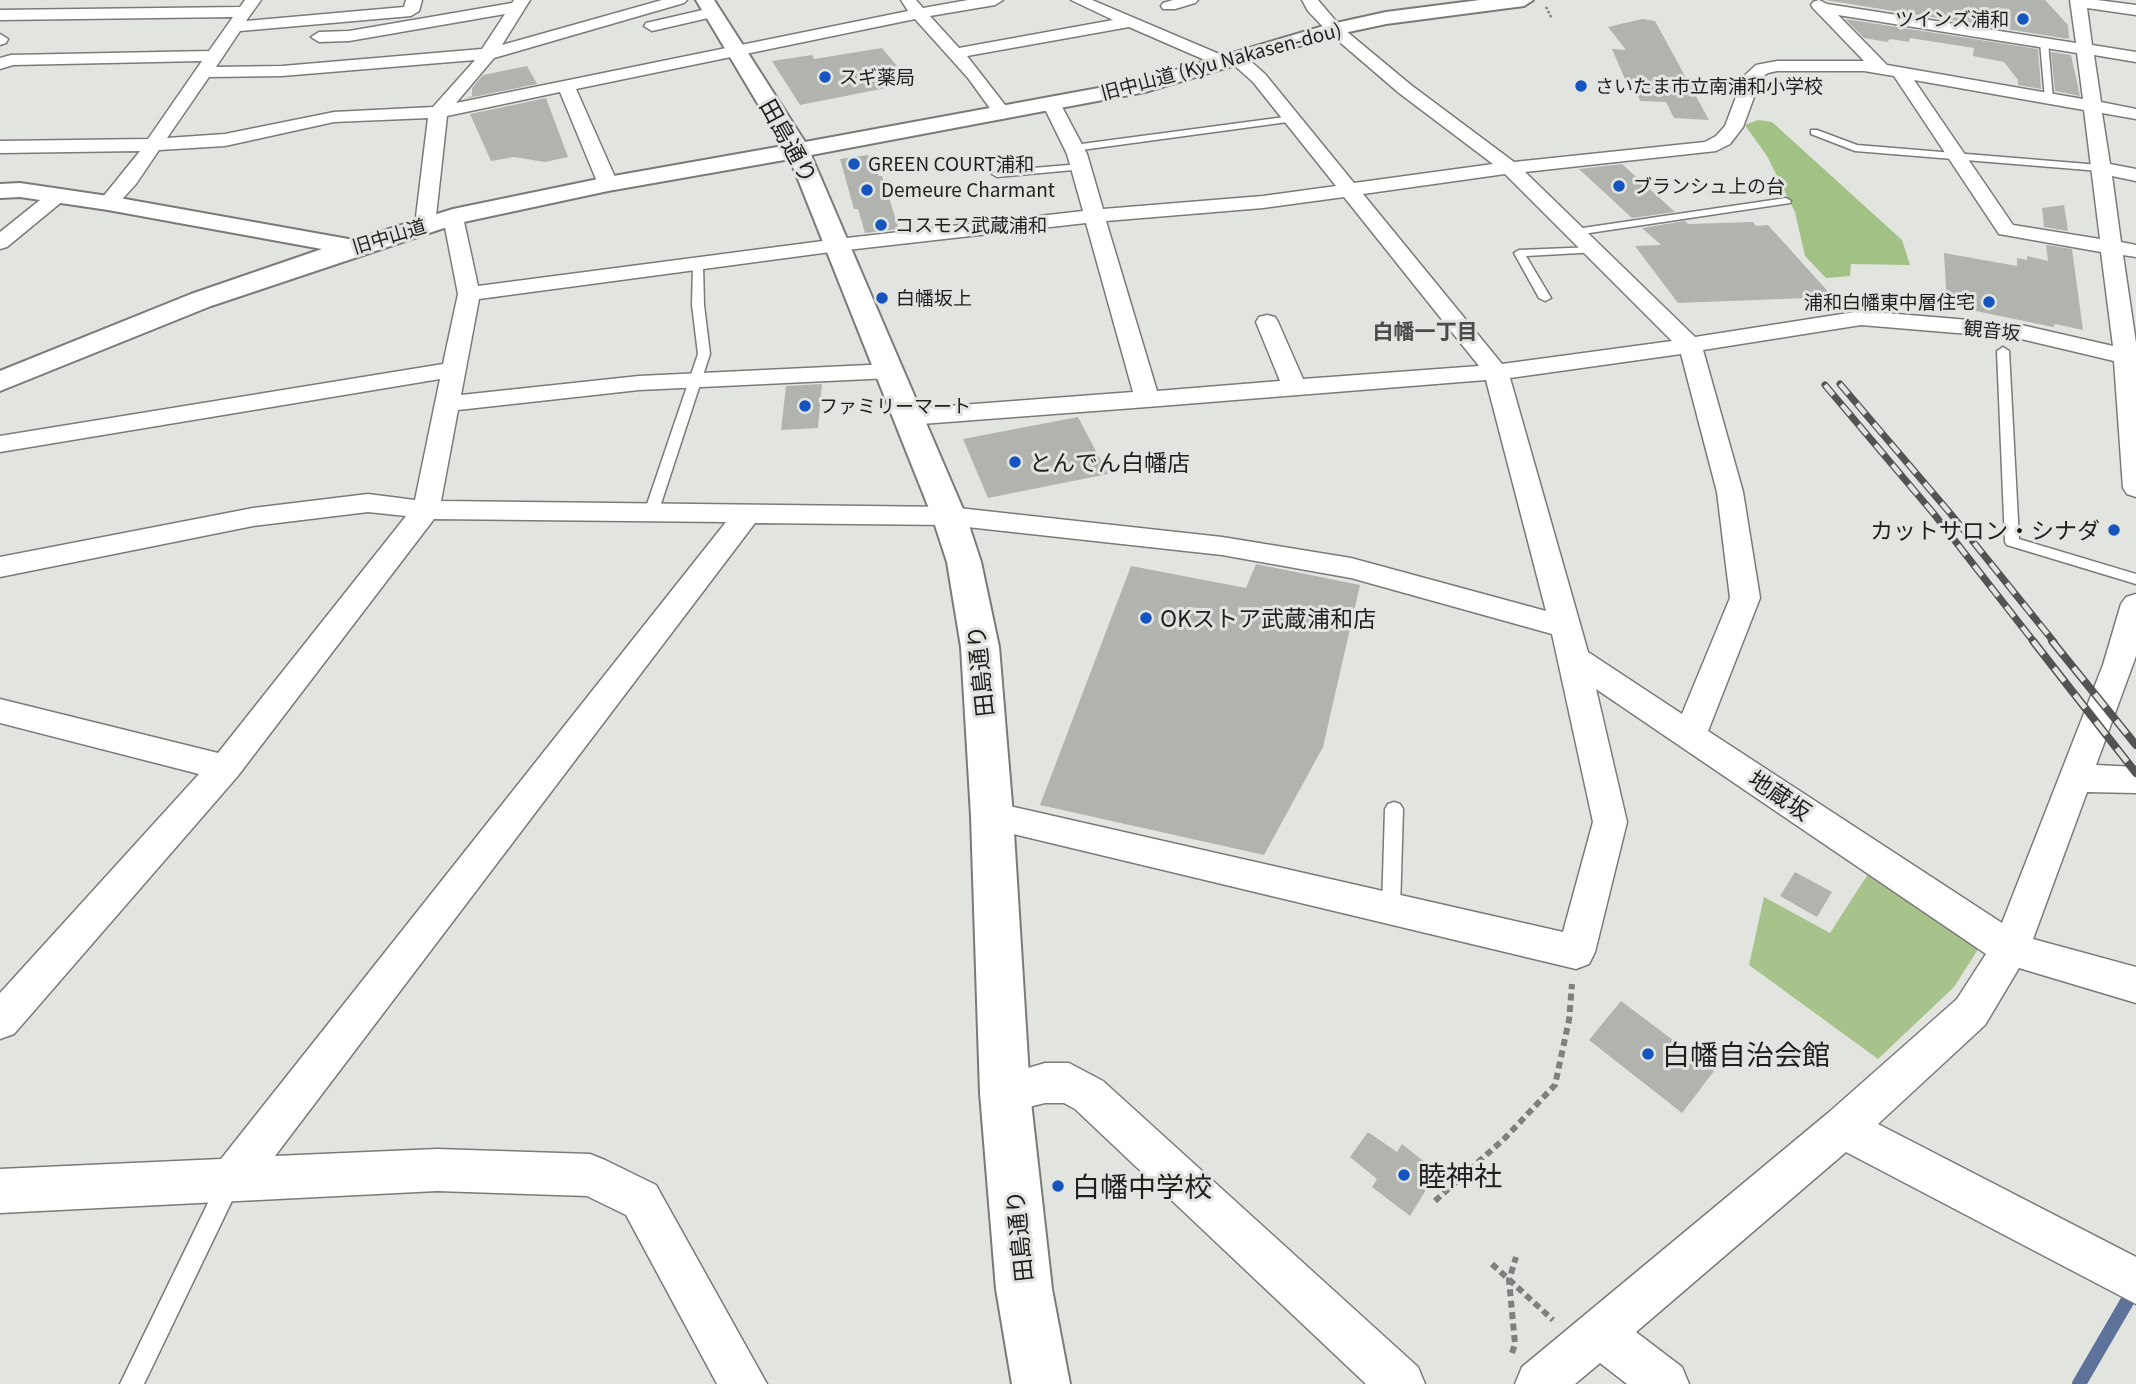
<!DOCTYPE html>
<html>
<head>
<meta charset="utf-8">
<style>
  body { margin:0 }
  canvas { display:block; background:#e2e4e0 }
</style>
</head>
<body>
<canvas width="2136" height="1384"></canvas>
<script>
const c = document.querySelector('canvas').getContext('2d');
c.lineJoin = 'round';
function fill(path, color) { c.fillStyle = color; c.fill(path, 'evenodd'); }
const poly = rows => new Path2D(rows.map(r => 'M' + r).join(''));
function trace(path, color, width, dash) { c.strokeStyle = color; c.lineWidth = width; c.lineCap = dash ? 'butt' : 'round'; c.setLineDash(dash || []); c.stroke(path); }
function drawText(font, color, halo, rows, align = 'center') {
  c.font = font + ' Georgia,"Noto Sans JP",serif'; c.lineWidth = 6; c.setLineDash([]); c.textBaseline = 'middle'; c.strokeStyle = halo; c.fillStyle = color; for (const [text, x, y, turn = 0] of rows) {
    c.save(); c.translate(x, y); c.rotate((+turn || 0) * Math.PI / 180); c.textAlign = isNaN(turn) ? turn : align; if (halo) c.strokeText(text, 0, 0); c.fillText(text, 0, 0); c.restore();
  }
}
const green = poly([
  [1868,874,1979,948,1954,987,1878,1059,1749,965,1764,897,1830,933]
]);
const forest = poly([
  [1758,120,1772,122,1902,240,1910,265,1851,264,1850,276,1826,278,1805,256,1795,212,1767,156,1745,125]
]);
const stream = poly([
  [2079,1384,2136,1286]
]);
const building = poly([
  [1825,0,2045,0,2068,25,2069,39],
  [1642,19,1655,21,1709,120,1674,118,1666,102,1640,101,1634,87,1628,86,1612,49,1626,50,1608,27],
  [1845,19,2038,49,2041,89,2018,85,2018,80,2004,62,1973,56,1974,48,1910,38,1909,42,1890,39,1887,42,1864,38],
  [882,48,911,83,800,105,772,61,812,55,814,59],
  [2051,52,2071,55,2080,96,2055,91],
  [527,66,537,84,463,99,472,96,472,88,483,75],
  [546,98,568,157,545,162,514,157,491,161,470,114],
  [868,155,879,176,882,176,899,229,865,233,858,209,854,209,840,159],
  [1622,164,1675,212,1632,218,1579,169],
  [2064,205,2068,231,2044,227,2042,208],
  [1685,221,1688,224,1753,222,1756,226,1768,225,1833,297,1678,303,1635,246,1661,245,1642,228],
  [2046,245,2072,249,2083,330,2055,324,2053,327,1947,305,1944,253,2017,266,2017,258,2027,260,2027,256,2048,261],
  [822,384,818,428,781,430,786,386],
  [1078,417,1108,474,988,498,963,439],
  [1256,564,1360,585,1323,747,1264,855,1040,805,1131,566,1246,588],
  [1795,872,1832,892,1817,917,1780,896],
  [1621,1001,1714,1071,1682,1113,1589,1040],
  [1368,1132,1397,1152,1402,1144,1437,1172,1410,1216,1372,1187,1377,1179,1350,1157]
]);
const pathFar1 = poly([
  [1546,7,1552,19]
]);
const path = poly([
  [1435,1201,1505,1138,1555,1085,1569,1020,1572,984],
  [1492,1264,1553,1320],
  [1512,1353,1515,1344,1509,1280,1516,1257]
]);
const lane = poly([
  [2044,40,2048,42,2053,99,2049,102,2045,99,2040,42,2044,40],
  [1292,116,1297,119,1295,121,1074,151,1069,148,1074,145,1292,116],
  [1811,130,1817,130,1857,145,2100,165,2105,168,2100,171,1855,151,1811,134,1811,130],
  [1081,164,1084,165,1084,169,997,177,992,174,997,171,1081,164],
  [1786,198,1791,201,1790,203,1576,235,1571,232,1576,229,1786,198],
  [1594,247,1599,250,1598,252,1526,256,1551,298,1545,301,1539,298,1514,253,1519,250,1594,247],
  [698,261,703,264,704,305,710,354,658,513,651,517,644,513,698,354,692,305,693,264,698,261],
  [2003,347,2009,351,2019,539,2136,574,2136,584,2007,545,2005,542,1997,351,2003,347],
  [1394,802,1400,804,1403,809,1400,909,1397,915,1391,917,1385,915,1382,909,1385,809,1388,804,1394,802],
  [230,1171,238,1174,241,1182,144,1384,120,1384,222,1174,230,1171]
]);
const street = poly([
  [245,0,261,0,246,21,404,7,406,0,422,0,419,11,411,16,240,31,216,67,282,66,482,49,505,14,349,41,319,42,311,37,319,32,349,31,512,3,514,0,530,0,502,45,662,0,687,0,684,3,494,58,456,103,908,11,901,0,916,0,923,8,968,0,1003,0,995,5,930,16,959,48,1113,20,1071,0,1092,0,1231,59,1239,55,1245,56,1265,74,1354,183,1493,164,1399,93,1328,32,1308,11,1302,0,1318,0,1340,26,1411,85,1514,162,1705,142,1716,136,1725,126,1744,76,1756,65,1777,61,1864,61,1813,8,1811,5,1813,2,1819,0,1827,4,2076,43,2070,0,2097,0,2136,5,2136,15,2087,8,2092,45,2136,52,2136,62,2094,55,2101,102,2136,109,2136,119,2102,113,2110,164,2136,169,2136,181,2112,176,2121,242,2136,245,2136,257,2123,255,2136,343,2136,497,2127,494,2123,488,2114,361,2017,338,1861,325,1703,350,1743,492,1760,598,1708,731,2002,923,2103,665,2121,604,2126,597,2136,594,2136,656,2096,765,2136,767,2136,793,2087,792,2033,939,2136,967,2136,1003,2019,968,1985,1025,1878,1124,2136,1257,2136,1304,1846,1152,1636,1332,1682,1367,1689,1384,1627,1384,1600,1363,1575,1384,1515,1384,1522,1367,1828,1113,1957,999,1986,954,1596,689,1627,822,1595,952,1589,964,1576,969,980,826,975,816,980,806,992,802,1563,932,1593,822,1552,634,1351,578,1222,555,949,525,755,523,275,1156,437,1149,590,1154,605,1160,656,1185,767,1384,717,1384,626,1215,587,1196,437,1191,0,1213,0,1169,221,1159,726,522,434,519,237,777,14,1034,0,1039,0,993,199,774,0,723,0,699,218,753,406,516,368,512,253,526,0,577,0,557,253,508,368,494,415,500,440,379,0,452,0,436,443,364,458,294,443,217,446,213,453,211,460,213,463,217,478,286,838,239,1083,211,1067,154,1043,105,1052,100,1061,105,1087,154,1103,209,1263,196,1336,186,1253,82,1234,65,1227,68,1221,67,1129,27,967,56,1012,114,1003,119,997,118,968,78,915,19,576,89,618,184,615,188,608,190,601,188,598,184,560,92,447,116,435,225,432,229,425,231,418,229,415,225,428,118,334,122,225,146,159,150,136,184,115,207,108,209,101,207,98,203,140,151,0,153,0,141,148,139,202,61,13,65,0,69,0,58,11,55,209,51,233,17,0,20,0,10,240,7,245,0],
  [1838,15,2077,53,2083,99,1887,65,1838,15],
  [475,60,433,107,334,112,225,134,167,138,209,77,282,76,475,60],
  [1777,71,1864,71,1894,76,1999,234,2101,252,2113,346,2017,324,1861,311,1695,337,1525,172,1716,151,1730,144,1743,127,1761,78,1768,73,1777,71],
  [1914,80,2084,110,2100,239,2013,225,1914,80],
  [1505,174,1672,341,1502,364,1363,194,1505,174],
  [1344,197,1479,366,1303,379,1278,322,1275,317,1267,315,1259,317,1256,322,1280,381,1157,391,1106,221,1263,208,1344,197],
  [1086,223,1133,392,908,409,899,412,895,417,899,422,908,425,1147,407,1486,380,1546,611,1351,558,1222,537,949,507,441,501,458,410,639,390,890,378,899,376,902,371,899,366,890,364,639,376,461,395,479,299,838,251,1086,223],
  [1681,354,1717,492,1730,598,1682,714,1588,652,1510,378,1681,354],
  [1173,0,1198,0,1195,3,1175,9,1163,9,1161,6,1163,3,1173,0],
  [711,8,719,13,717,16,652,31,644,26,646,23,711,8],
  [0,34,8,39,6,43,0,45,0,34],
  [57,190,64,192,67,196,64,200,7,247,0,249,0,232,50,192,57,190],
  [1045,1063,1069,1063,1103,1081,1418,1367,1425,1384,1366,1384,1075,1109,1064,1103,1045,1103,1005,1113,991,1107,985,1093,991,1079,1045,1063]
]);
const secondary = poly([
  [696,0,714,0,805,142,1142,80,1327,25,1386,12,1480,0,1533,0,1524,6,1386,24,1339,34,1145,92,811,155,966,516,981,562,999,647,1013,816,1030,1093,1052,1289,1070,1384,1012,1384,996,1289,980,1093,971,816,961,647,947,562,932,516,790,159,608,191,459,223,211,306,0,391,0,371,191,294,322,249,108,210,20,197,0,198,0,184,20,183,108,196,354,240,453,209,608,177,783,146,696,0]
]);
const railFar1 = poly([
  [1840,384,1950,513,2054,642],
  [1825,385,1934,514,2034,642]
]);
const rail = poly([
  [2033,641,2136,773],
  [2052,641,2136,745]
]);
const markers = [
  [2023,19,7,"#1654c0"],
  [825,77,7,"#1654c0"],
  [1581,86,7,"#1654c0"],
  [854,164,7,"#1654c0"],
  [1619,186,7,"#1654c0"],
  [867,190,7,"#1654c0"],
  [881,225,7,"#1654c0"],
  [882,298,7,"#1654c0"],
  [1989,302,7,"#1654c0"],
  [805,406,7,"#1654c0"],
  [1015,462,7,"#1654c0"],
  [2114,530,7,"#1654c0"],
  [1146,618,7,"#1654c0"],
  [1648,1054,7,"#1654c0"],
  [1404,1175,7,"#1654c0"],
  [1058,1186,7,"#1654c0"]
];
const farPoinames = [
  ["ツインズ浦和",2009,19,"right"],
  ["スギ薬局",839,77],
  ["さいたま市立南浦和小学校",1595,86],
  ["GREEN COURT浦和",868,164],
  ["ブランシュ上の台",1633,186],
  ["Demeure Charmant",881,190],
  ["コスモス武蔵浦和",895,225],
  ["白幡坂上",896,298],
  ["浦和白幡東中層住宅",1975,302,"right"],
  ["ファミリーマート",819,406]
];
const farStreetnames = [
  ["旧中山道 (Kyu Nakasen-dou)",1221,61,-15],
  ["旧中山道",389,236,-17],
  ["観音坂",1992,330,6]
];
const farNeighbourhoodnames = [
  ["白幡一丁目",1425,331]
];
const streetNames = [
  ["田島通り",789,141,61],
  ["田島通り",980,671,-96],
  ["地蔵坂",1780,795,34],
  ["田島通り",1019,1236,-96]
];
const poiNames = [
  ["とんでん白幡店",1029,462],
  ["カットサロン・シナダ",2100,530,"right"],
  ["OKストア武蔵浦和店",1160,618]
];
const nearPoinames = [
  ["白幡自治会館",1662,1054],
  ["睦神社",1418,1175],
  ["白幡中学校",1072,1186]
];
fill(green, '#a7c38b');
fill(forest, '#a2c184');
trace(stream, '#5d7399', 14);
fill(building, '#b1b3af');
trace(lane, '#7a7b78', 3);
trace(street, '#7a7b78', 3);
trace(secondary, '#7a7b78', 4);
trace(pathFar1, '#7f807d', 2.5, [2.5, 2]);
trace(path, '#7f807d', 6, [7, 4.5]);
fill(lane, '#fff');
fill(street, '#fff');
fill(secondary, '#fff');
trace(railFar1, '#535452', 7);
trace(rail, '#535452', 8);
trace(railFar1, '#e2e4e0', 4.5, [13]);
trace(rail, '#e2e4e0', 5, [17]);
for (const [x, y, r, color] of markers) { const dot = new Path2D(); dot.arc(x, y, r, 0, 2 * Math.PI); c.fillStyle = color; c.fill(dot); trace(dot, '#e2e4e0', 2.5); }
drawText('19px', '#1f201e', '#e2e4e0', farPoinames, 'left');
drawText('19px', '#1f201e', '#e2e4e0', farStreetnames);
drawText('bold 21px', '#4a4c49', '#e2e4e0', farNeighbourhoodnames);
drawText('23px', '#1f201e', '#e2e4e0', streetNames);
drawText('23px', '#1f201e', '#e2e4e0', poiNames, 'left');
drawText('28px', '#1f201e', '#e2e4e0', nearPoinames, 'left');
</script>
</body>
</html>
